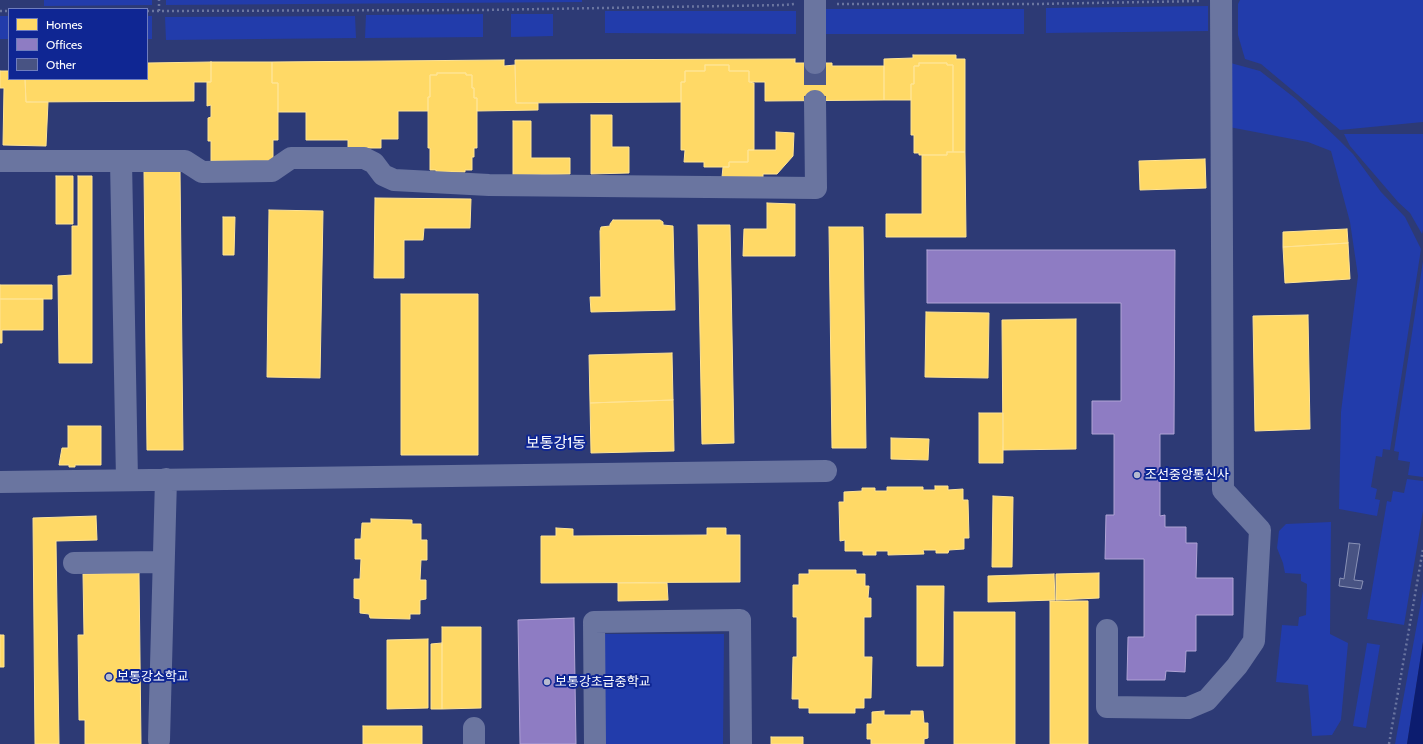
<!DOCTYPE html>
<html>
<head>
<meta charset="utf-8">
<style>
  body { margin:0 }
  #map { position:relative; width:1423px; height:744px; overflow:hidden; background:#2d3a75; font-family:Cabin,sans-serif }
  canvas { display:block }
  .legend { position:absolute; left:8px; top:8px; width:140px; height:72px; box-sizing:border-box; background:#0f2693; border:1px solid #6f7dbe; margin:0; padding:5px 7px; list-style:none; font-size:12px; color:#fff }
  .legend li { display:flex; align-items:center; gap:8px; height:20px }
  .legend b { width:20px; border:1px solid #6f7dbe }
</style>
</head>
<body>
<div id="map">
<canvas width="1423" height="744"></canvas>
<ul class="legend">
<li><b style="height:11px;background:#ffd966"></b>Homes</li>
<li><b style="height:11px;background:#8e7cc3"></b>Offices</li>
<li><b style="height:11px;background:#485383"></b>Other</li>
</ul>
</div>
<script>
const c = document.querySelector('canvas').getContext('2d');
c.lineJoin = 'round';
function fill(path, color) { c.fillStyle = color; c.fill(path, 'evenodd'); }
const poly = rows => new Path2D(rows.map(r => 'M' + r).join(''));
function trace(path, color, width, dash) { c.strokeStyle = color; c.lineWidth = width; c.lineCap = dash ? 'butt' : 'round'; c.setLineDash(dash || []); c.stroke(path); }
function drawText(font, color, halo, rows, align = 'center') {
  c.font = font + ' Cabin,"Noto Sans KR",sans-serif'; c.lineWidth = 4; c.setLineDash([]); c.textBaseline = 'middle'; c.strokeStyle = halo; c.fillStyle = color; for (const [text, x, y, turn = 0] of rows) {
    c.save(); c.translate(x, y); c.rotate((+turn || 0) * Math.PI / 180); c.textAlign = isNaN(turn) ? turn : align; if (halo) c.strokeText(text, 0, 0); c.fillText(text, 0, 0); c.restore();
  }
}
const green = poly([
  [44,0,152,0,152,5,44,6],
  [166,0,582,0,582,2,166,5],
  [1240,0,1423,0,1423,122,1340,130,1261,64,1245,59,1238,35,1238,4],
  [1208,6,1208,31,1046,33,1046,8],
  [823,9,1024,9,1024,34,823,34],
  [605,11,796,11,796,34,605,33],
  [483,14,483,37,365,38,366,15],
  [511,14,553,14,553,36,511,37],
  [0,16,9,16,9,39,0,39],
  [147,16,152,16,152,39,147,39],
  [355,16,356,38,166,40,165,17],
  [1227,62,1260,71,1296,99,1340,141,1353,154,1381,192,1405,217,1421,249,1390,450,1383,449,1382,457,1376,456,1371,487,1377,489,1375,499,1380,500,1377,516,1339,509,1341,412,1358,276,1350,222,1331,151,1308,142,1229,127],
  [1344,134,1423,134,1423,230,1422,234,1410,213,1398,202,1350,146],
  [1423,261,1423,477,1408,475,1410,462,1398,460,1399,452,1394,451],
  [1407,479,1423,481,1423,511,1404,625,1367,619,1387,501,1391,502,1393,491,1404,493],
  [1331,522,1330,634,1348,643,1341,720,1332,735,1312,736,1308,685,1276,682,1282,625,1298,626,1299,617,1306,615,1307,584,1301,581,1301,574,1285,573,1283,563,1277,548,1279,531,1286,524],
  [1423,591,1423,642,1407,744,1395,744],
  [605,634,724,634,723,744,605,744],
  [1367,643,1380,645,1366,728,1353,726]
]);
const water = poly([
  [1423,642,1423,744,1407,744]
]);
const homes = poly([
  [913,55,956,55,956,59,965,59,965,152,953,152,953,65,947,65,947,63,919,63,919,66,914,66,914,84,911,84,911,100,884,100,884,59,913,58,913,55],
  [795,59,795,63,832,63,832,66,884,66,884,100,765,101,765,82,749,82,749,71,729,71,729,65,705,65,705,71,685,71,685,82,681,82,681,102,516,103,515,60,795,59],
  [504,60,504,66,515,65,516,103,538,103,538,110,477,111,477,98,474,98,474,88,472,88,472,75,466,75,466,73,437,73,437,75,430,75,430,97,428,97,428,111,398,111,398,139,381,139,381,148,348,148,348,140,306,140,306,112,278,112,278,83,272,83,272,62,504,60],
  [211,62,272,62,272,83,278,83,278,140,273,140,273,161,211,161,211,141,208,141,208,118,211,117,211,105,207,106,207,82,211,82,211,62],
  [211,62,211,82,194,82,194,101,26,102,25,79,147,79,147,63,211,62],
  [919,63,947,63,947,65,953,65,953,152,947,152,947,155,919,155,919,153,914,153,914,135,911,135,911,84,914,84,914,66,919,66,919,63],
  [705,65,729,65,729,71,749,71,749,82,754,83,754,150,748,150,748,162,729,162,729,167,704,167,704,162,684,162,685,150,681,150,681,82,685,82,685,71,705,71,705,65],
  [0,71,9,71,9,79,25,79,26,102,48,102,46,146,3,145,4,88,0,88,0,71],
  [437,73,466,73,466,75,472,75,472,88,474,88,474,98,477,98,477,148,474,148,474,157,472,157,472,170,465,170,465,172,436,172,436,170,430,170,430,148,428,148,428,97,430,97,430,75,437,75,437,73],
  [591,115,612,115,612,147,629,147,629,173,591,174,591,115],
  [513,121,531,121,531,158,570,158,570,174,513,175,513,121],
  [776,132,794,133,793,156,777,174,763,174,763,177,722,177,723,167,729,167,729,162,748,162,748,150,776,150,776,132],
  [947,152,965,152,966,237,886,237,886,214,922,214,922,155,947,155,947,152],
  [1205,159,1206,188,1140,190,1139,161,1205,159],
  [180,170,183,450,147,450,144,171,180,170],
  [56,176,73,176,73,224,56,224,56,176],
  [78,176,92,176,92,363,59,363,58,276,72,275,72,226,78,226,78,176],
  [375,198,471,199,470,228,424,228,423,240,404,240,404,278,374,278,375,198],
  [767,203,795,204,795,256,743,256,744,229,767,229,767,203],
  [269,210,323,211,320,378,267,377,269,210],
  [223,217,235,217,234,255,223,255,223,217],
  [613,220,660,220,663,222,663,225,673,226,675,310,591,312,590,297,601,297,600,231,601,227,610,226,610,224,613,220],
  [698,225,730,225,734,443,702,444,698,225],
  [829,227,863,227,866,448,832,448,829,227],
  [1347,229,1348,243,1283,247,1283,232,1347,229],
  [1348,243,1350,279,1285,283,1283,247,1348,243],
  [0,285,52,285,52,299,0,299,0,285],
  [401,294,478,294,478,455,401,455,401,294],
  [0,299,43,299,43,330,2,330,2,343,0,343,0,299],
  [926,312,989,313,988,378,925,377,926,312],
  [1308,315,1310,429,1255,431,1253,316,1308,315],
  [1076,319,1076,449,1003,450,1002,320,1076,319],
  [672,353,673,400,590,403,589,355,672,353],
  [673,400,674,451,591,453,590,403,673,400],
  [979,413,1003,413,1003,463,979,463,979,413],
  [68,426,101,426,101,465,75,465,75,467,69,467,69,465,59,465,62,448,68,448,68,426],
  [891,438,929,439,928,460,891,459,891,438],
  [935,486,948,486,948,490,963,489,963,500,968,500,969,538,964,538,964,549,949,550,948,553,936,553,936,550,923,550,924,554,888,555,888,551,876,551,876,555,863,555,863,551,845,551,845,540,840,541,839,502,844,502,844,492,862,491,862,488,875,488,875,491,887,491,887,487,923,487,923,490,935,490,935,486],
  [993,496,1013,497,1012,567,992,567,993,496],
  [96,516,97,540,56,541,59,744,35,744,33,518,96,516],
  [371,519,412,520,412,524,421,524,421,540,427,540,427,560,421,560,420,580,426,580,426,599,420,600,420,614,410,614,410,619,370,618,369,614,360,613,360,599,354,598,354,579,360,579,361,559,355,559,355,539,361,539,362,523,371,523,371,519],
  [556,528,573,529,573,536,707,535,707,528,726,528,726,535,740,535,740,582,541,583,541,536,556,536,556,528],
  [809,570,856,570,856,574,865,574,865,586,869,586,868,598,871,598,871,617,864,617,864,657,872,657,871,698,864,698,864,708,855,708,855,713,809,713,809,708,799,708,799,699,792,699,793,657,797,657,797,617,793,617,793,585,799,585,799,574,809,574,809,570],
  [139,573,141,744,85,744,85,720,79,720,78,635,84,635,83,574,139,573],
  [1099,573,1099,598,1056,600,1056,574,1099,573],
  [1054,574,1055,600,988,602,988,576,1054,574],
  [618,583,667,583,668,600,618,601,618,583],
  [917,586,944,586,943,666,917,666,917,586],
  [1050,601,1088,601,1088,744,1050,744,1050,601],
  [954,612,1015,612,1015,744,954,744,954,612],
  [442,627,481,627,481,708,442,709,442,627],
  [0,635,4,635,4,667,0,667,0,635],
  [428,639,428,708,387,709,387,640,428,639],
  [442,643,442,709,431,709,431,644,442,643],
  [884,711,884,715,911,715,911,711,923,711,924,723,928,723,928,738,924,739,924,744,871,744,871,739,867,739,867,724,872,724,872,712,884,711],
  [363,726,422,726,422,744,363,744,363,726],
  [771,737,803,737,803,744,771,744,771,737]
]);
const offices = poly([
  [927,250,1175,250,1174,434,1160,434,1160,516,1165,515,1165,527,1186,527,1186,543,1197,543,1196,578,1233,578,1233,615,1196,615,1196,651,1186,651,1185,672,1166,671,1165,680,1127,680,1128,637,1144,637,1144,559,1105,559,1106,515,1114,515,1114,434,1092,434,1092,401,1121,401,1121,303,927,303,927,250],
  [574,618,576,744,520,744,518,620,574,618]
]);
const building = poly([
  [1349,543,1360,544,1354,580,1363,581,1361,589,1339,586,1340,578,1344,579,1349,543]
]);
const minorTunnel = poly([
  [815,63,815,101]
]);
const path = poly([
  [837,4,1036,4,1200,1],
  [0,11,9,11],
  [147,11,483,10,785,5,794,4],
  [159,11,159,0],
  [1389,744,1423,549]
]);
const minor = poly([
  [815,63,815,0],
  [0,161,185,161,202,172,272,171,291,158,364,158,374,163,383,175,394,180,489,185,816,188,815,101],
  [121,161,127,480],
  [0,482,826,471],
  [74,563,163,562],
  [1107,630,1107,707,1188,708,1207,700,1237,666,1254,641,1260,530,1223,490,1221,0],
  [474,728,474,744],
  [159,740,166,479],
  [595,744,594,622,740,620,741,744]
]);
const markers = [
  [1137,475,4,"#b6bacf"],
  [109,677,4,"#b6bacf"],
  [547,682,4,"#b6bacf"]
];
const poiNames = [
  ["조선중앙통신사",1145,475],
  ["보통강소학교",117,677],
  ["보통강초급중학교",555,682]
];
const quarterNames = [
  ["보통강1동",556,444]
];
fill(green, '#223cab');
fill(water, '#0c1c6f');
fill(homes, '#ffd966');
trace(homes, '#ffe494', 1);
fill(offices, '#8e7cc3');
trace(offices, '#b0a3d5', 1);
fill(building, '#485383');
trace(building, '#8a92b6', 1);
trace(minorTunnel, '#4c588a', 22, [22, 11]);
trace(path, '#6a75a0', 2.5, [2, 3]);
trace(minor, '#6a75a0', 22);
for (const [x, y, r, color] of markers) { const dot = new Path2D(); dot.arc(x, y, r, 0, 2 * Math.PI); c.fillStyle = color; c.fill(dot); trace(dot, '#0f2693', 1.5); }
drawText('13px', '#fff', '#0f2693', poiNames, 'left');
drawText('15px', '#fff', '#0f2693', quarterNames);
</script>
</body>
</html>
